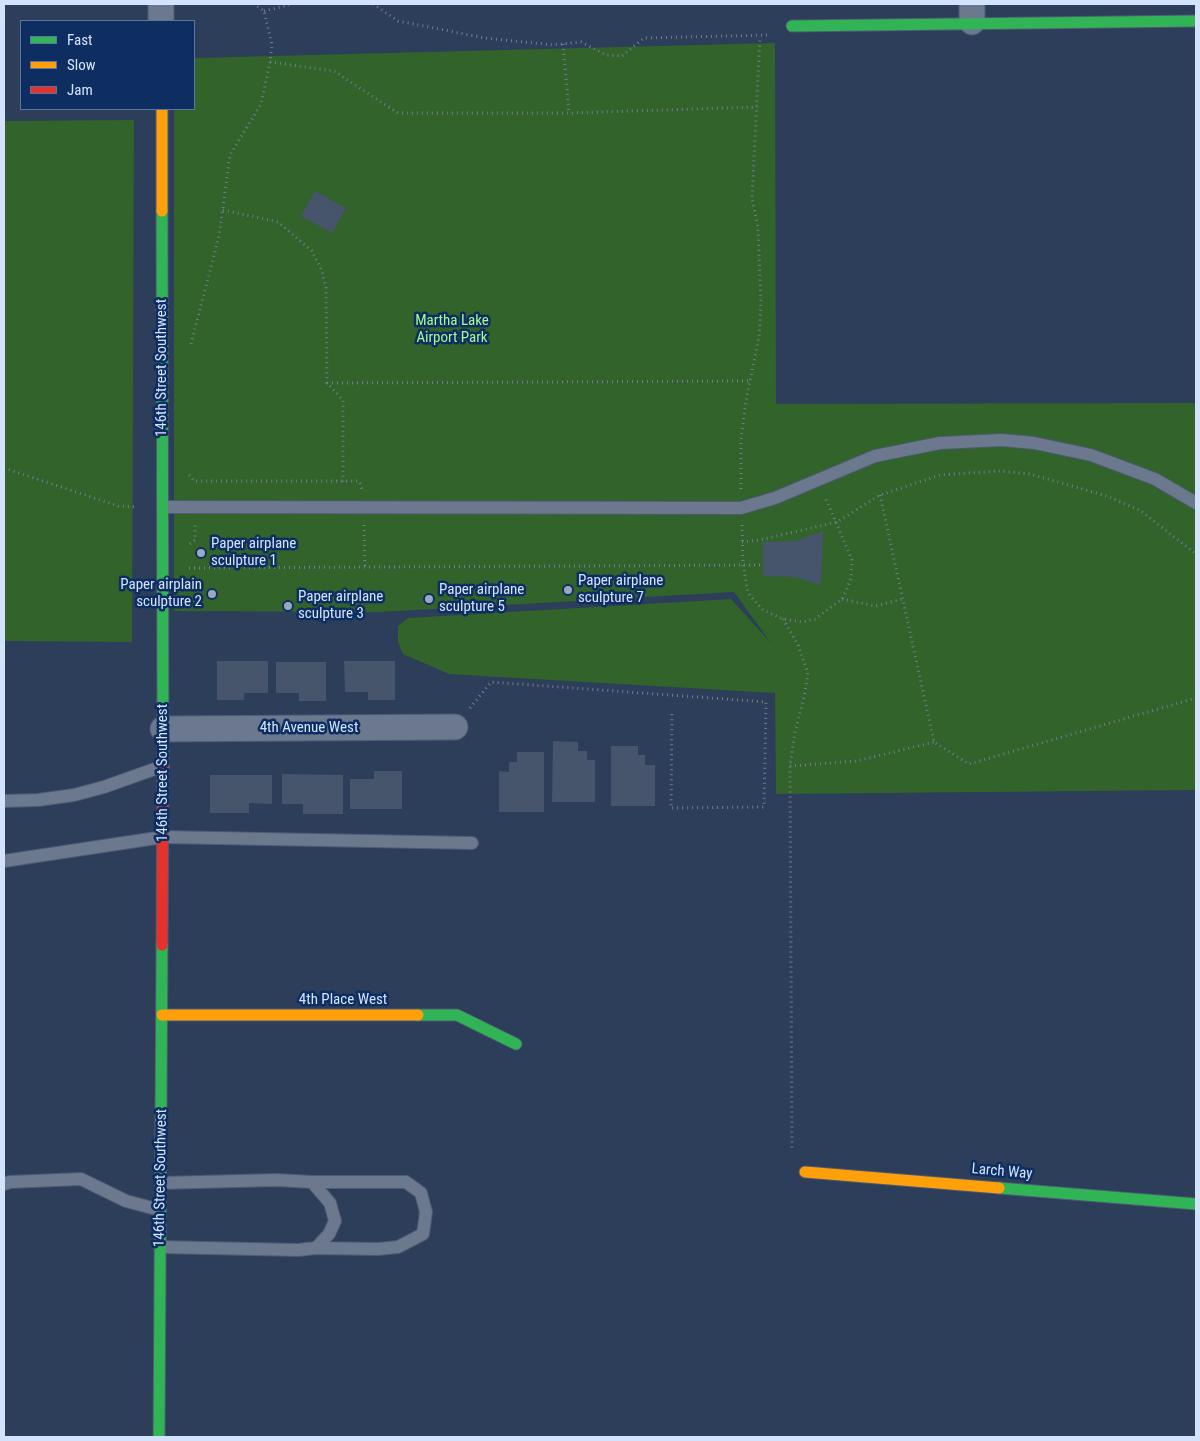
<!DOCTYPE html>
<html>
<head>
<meta charset="utf-8">
<style>
  body { margin:0 }
  #map { position:relative; width:1200px; height:1441px; overflow:hidden; background:#2c3e5a; font-family:"Roboto Condensed",sans-serif }
  canvas { display:block }
  .frame { position:absolute; inset:0; border:5px solid #d3e3fd; pointer-events:none }
  .legend { position:absolute; left:20px; top:20px; width:175px; height:90px; box-sizing:border-box; background:#0e2e62; border:1px solid #5d76a0; margin:0; padding:6px 9px; list-style:none; font-size:15px; color:#d3e3fd }
  .legend li { display:flex; align-items:center; gap:10px; height:25px }
  .legend b { width:25px; border:1px solid #5d76a0 }
</style>
</head>
<body>
<div id="map">
<canvas width="1200" height="1441"></canvas>
<div class="frame"></div>
<ul class="legend">
<li><b style="height:6px;background:#30b455"></b>Fast</li>
<li><b style="height:6px;background:#ff9f0a"></b>Slow</li>
<li><b style="height:6px;background:#e5322d"></b>Jam</li>
</ul>
</div>
<script>
const c = document.querySelector('canvas').getContext('2d');
c.lineJoin = 'round';
function fill(path, color) { c.fillStyle = color; c.fill(path, 'evenodd'); }
const poly = rows => new Path2D(rows.map(r => 'M' + r).join(''));
function trace(path, color, width, dash) { c.strokeStyle = color; c.lineWidth = width; c.lineCap = dash ? 'butt' : 'round'; c.setLineDash(dash || []); c.stroke(path); }
function drawText(font, color, halo, rows, align = 'center') {
  c.font = font + ' "Roboto Condensed",sans-serif'; c.lineWidth = 5; c.setLineDash([]); c.textBaseline = 'middle'; c.strokeStyle = halo; c.fillStyle = color; for (const [text, x, y, turn = 0] of rows) {
    c.save(); c.translate(x, y); c.rotate((+turn || 0) * Math.PI / 180); c.textAlign = isNaN(turn) ? turn : align; if (halo) c.strokeText(text, 0, 0); c.fillText(text, 0, 0); c.restore();
  }
}
const green = poly([
  [775,43,776,404,1196,403,1196,790,776,794,775,693,449,674,403,654,398,642,398,626,408,618,731,599,771,643,734,592,381,612,174,611,174,109,194,109,194,58],
  [134,120,132,642,4,641,4,121]
]);
const building = poly([
  [315,191,346,208,332,233,301,216],
  [823,531,821,585,795,577,763,576,763,542,795,541],
  [217,661,268,661,268,693,244,693,244,700,217,700],
  [344,661,395,661,395,700,368,700,368,692,345,692],
  [276,662,326,662,326,701,299,701,299,693,276,693],
  [553,741,578,742,578,751,587,751,587,760,595,760,595,802,552,802],
  [611,746,638,746,638,755,645,755,645,765,655,765,655,806,611,806],
  [517,752,544,752,544,812,499,812,499,771,509,772,509,762,517,762],
  [374,771,402,771,402,809,350,809,350,779,374,779],
  [282,774,343,775,343,814,303,814,303,804,282,804],
  [210,775,272,775,272,804,249,803,249,813,210,813]
]);
const path = poly([
  [373,4,398,21,485,38,553,45,581,42,606,55,622,56,644,38,768,35],
  [264,11,293,4],
  [563,44,569,113],
  [270,62,334,71,398,113,569,113,757,107],
  [223,210,278,222,312,251,322,271,326,288,327,383,343,400,343,483],
  [191,344,219,236,230,155,261,104,270,62,272,45,264,11,254,4],
  [327,383,749,381],
  [4,468,118,506,137,507],
  [189,475,194,481,359,481,362,489],
  [741,489,741,440,746,400,759,337,761,305,758,227,752,199,760,37],
  [880,495,934,742,969,764,1196,698],
  [364,525,365,567],
  [742,525,743,564,748,593,763,610,783,619,802,622,815,619,842,599,851,579,852,560,825,497],
  [742,542,760,540,837,522,880,495,940,475,1000,471,1030,474,1107,496,1141,511,1196,554],
  [190,544,195,540,195,525],
  [189,568,760,565],
  [842,599,875,606,903,599],
  [783,619,798,645,808,673,804,697,795,732,790,766,792,1149],
  [470,708,491,682,766,702,764,807,671,808,672,714],
  [790,766,857,761,934,742]
]);
const lane = poly([
  [163,507,741,508,775,498,875,456,940,443,1002,440,1034,443,1091,455,1155,479,1196,503],
  [4,801,38,800,74,795,104,787,163,766],
  [4,861,163,837,472,843],
  [312,1182,406,1182,421,1193,426,1212,423,1234,398,1247,378,1249,316,1248],
  [4,1184,10,1182,81,1179,126,1201,160,1210],
  [160,1247,298,1250,316,1248,329,1234,335,1221,330,1203,312,1182,277,1180,161,1183]
]);
const street = poly([
  [161,4,161,21],
  [972,22,972,4],
  [163,729,455,727]
]);
const fast = poly([
  [792,26,1196,21],
  [162,211,163,755],
  [418,1015,457,1015,516,1044],
  [999,1188,1196,1204],
  [159,1437,162,945]
]);
const slow = poly([
  [162,109,162,211],
  [162,1015,418,1015],
  [805,1172,999,1188]
]);
const jam = poly([
  [162,945,163,755]
]);
const markers = [
  [201,553,5,"#99a9c4"],
  [568,590,5,"#99a9c4"],
  [212,594,5,"#99a9c4"],
  [429,599,5,"#99a9c4"],
  [288,606,5,"#99a9c4"]
];
const parkNames = [
  ["Martha Lake",452,321],
  ["Airport Park",452,338]
];
const streetNames = [
  ["146th Street Southwest",162,368,-90],
  ["4th Avenue West",309,728],
  ["146th Street Southwest",163,773,-90],
  ["4th Place West",343,1000],
  ["Larch Way",1002,1172,5],
  ["146th Street Southwest",161,1178,-89]
];
const poiNames = [
  ["Paper airplane",211,544],
  ["sculpture 1",211,561],
  ["Paper airplane",578,581],
  ["sculpture 7",578,598],
  ["Paper airplain",202,585,"right"],
  ["sculpture 2",202,602,"right"],
  ["Paper airplane",439,590],
  ["sculpture 5",439,607],
  ["Paper airplane",298,597],
  ["sculpture 3",298,614]
];
fill(green, '#31632b');
fill(building, '#46546c');
trace(lane, '#4d5b72', 14);
trace(street, '#4d5b72', 27);
trace(fast, '#4d5b72', 13);
trace(slow, '#4d5b72', 13);
trace(jam, '#4d5b72', 13);
trace(path, '#717d90', 3, [1, 4]);
trace(lane, '#6b788e', 12);
trace(street, '#6b788e', 25);
trace(fast, '#30b455', 11);
trace(slow, '#ff9f0a', 11);
trace(jam, '#e5322d', 11);
for (const [x, y, r, color] of markers) { const dot = new Path2D(); dot.arc(x, y, r, 0, 2 * Math.PI); c.fillStyle = color; c.fill(dot); trace(dot, '#0e2e62', 2); }
drawText('15px', '#a5f991', '#0e2e62', parkNames);
drawText('15px', '#d3e3fd', '#0e2e62', streetNames);
drawText('15px', '#d3e3fd', '#0e2e62', poiNames, 'left');
</script>
</body>
</html>
